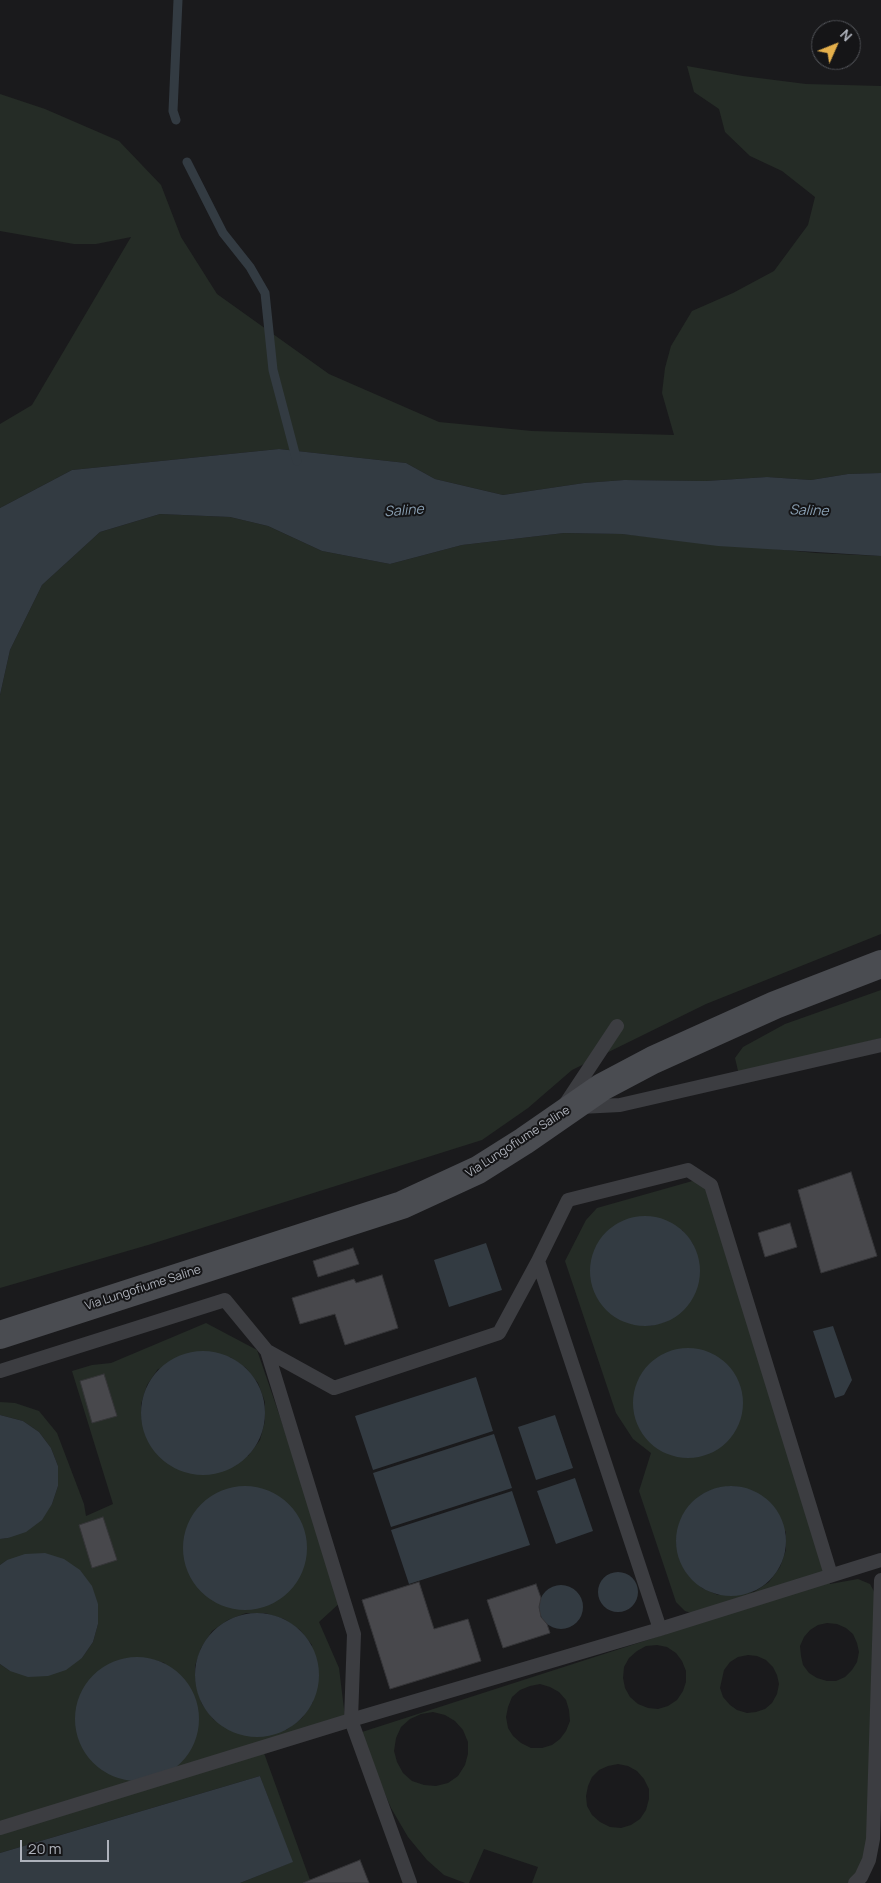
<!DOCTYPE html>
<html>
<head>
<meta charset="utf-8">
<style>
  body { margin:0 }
  #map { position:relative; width:881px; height:1883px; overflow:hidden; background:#1a1a1c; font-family:Manrope,sans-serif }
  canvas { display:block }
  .north { position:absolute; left:811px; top:20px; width:50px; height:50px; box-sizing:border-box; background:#151517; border:1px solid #525459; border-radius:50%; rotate:46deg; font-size:14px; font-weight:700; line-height:20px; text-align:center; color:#aeb2bb }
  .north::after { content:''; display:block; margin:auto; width:18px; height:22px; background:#e4af4b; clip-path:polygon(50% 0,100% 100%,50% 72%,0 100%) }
  .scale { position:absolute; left:20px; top:1840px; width:89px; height:22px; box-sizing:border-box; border:2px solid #aeb2bb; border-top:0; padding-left:6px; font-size:15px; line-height:18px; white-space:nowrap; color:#aeb2bb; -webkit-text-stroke:4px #151517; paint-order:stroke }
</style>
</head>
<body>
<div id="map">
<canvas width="881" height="1883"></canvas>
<div class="north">N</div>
<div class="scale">20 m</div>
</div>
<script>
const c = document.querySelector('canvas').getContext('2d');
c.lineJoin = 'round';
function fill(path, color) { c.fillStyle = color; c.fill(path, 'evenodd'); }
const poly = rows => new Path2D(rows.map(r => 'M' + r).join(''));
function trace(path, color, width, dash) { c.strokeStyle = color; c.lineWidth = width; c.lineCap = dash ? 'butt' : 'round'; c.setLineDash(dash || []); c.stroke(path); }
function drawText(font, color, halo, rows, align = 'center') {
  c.font = font + ' Manrope,sans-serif'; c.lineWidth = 4; c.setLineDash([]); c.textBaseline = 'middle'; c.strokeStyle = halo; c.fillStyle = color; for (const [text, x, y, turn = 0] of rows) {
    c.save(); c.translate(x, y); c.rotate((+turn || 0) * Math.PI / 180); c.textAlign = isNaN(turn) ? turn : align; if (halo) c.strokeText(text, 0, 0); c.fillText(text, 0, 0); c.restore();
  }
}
const green = poly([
  [687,66,743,76,806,84,881,86,881,473,848,474,811,480,767,477,706,481,624,480,584,483,503,495,435,479,406,463,279,449,72,470,0,508,0,424,32,405,131,237,96,244,74,244,0,231,0,94,45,109,119,141,161,185,181,237,217,294,329,374,439,422,532,431,674,435,662,393,665,368,671,346,692,311,733,293,774,271,808,225,815,197,782,171,750,156,725,132,719,109,694,92],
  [160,514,230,517,268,526,322,551,390,564,462,545,564,533,622,534,816,553,881,556,881,934,706,1004,572,1070,528,1108,482,1140,148,1245,0,1288,0,695,10,650,42,585,100,532],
  [881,990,881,1038,739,1075,735,1058,743,1047,785,1024],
  [696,1180,706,1187,830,1584,858,1579,870,1584,880,1603,873,1839,855,1883,532,1883,538,1867,484,1849,469,1883,465,1883,444,1875,427,1860,408,1837,391,1808,367,1751,362,1732,666,1634,694,1614,685,1611,676,1602,639,1491,651,1453,633,1439,616,1413,565,1261,586,1220,597,1208],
  [682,1230,693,1244,699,1262,667,1321,650,1326,632,1324],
  [735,1486,753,1491,786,1532,786,1550,780,1567,769,1582,754,1592,718,1595,702,1588,688,1575,680,1560,676,1542,679,1524,688,1508,701,1495,717,1488],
  [827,1623,837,1624,846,1628,853,1634,857,1643,859,1652,857,1662,852,1670,845,1677,836,1681,827,1681,817,1678,809,1673,803,1665,801,1656,800,1646,804,1637,810,1630,818,1625],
  [657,1645,667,1647,676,1653,682,1661,686,1671,686,1682,683,1691,677,1700,668,1706,658,1709,648,1708,638,1704,630,1697,625,1688,623,1678,624,1667,629,1658,637,1651,646,1646],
  [748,1655,757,1656,766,1660,773,1667,777,1675,779,1684,777,1694,772,1703,765,1709,756,1712,747,1713,737,1710,730,1705,723,1697,720,1688,724,1670,730,1662,738,1657],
  [540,1684,550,1687,559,1692,566,1700,569,1710,570,1721,566,1731,560,1739,552,1745,542,1748,531,1748,521,1743,513,1736,508,1728,506,1717,508,1707,512,1697,520,1690,530,1686],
  [433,1712,445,1715,455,1721,463,1730,468,1742,468,1754,465,1765,458,1776,448,1783,436,1786,424,1785,412,1781,403,1773,397,1762,394,1751,396,1738,401,1727,410,1719,421,1714],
  [618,1764,628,1766,637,1771,644,1779,649,1789,649,1799,646,1810,640,1819,631,1825,621,1828,610,1827,600,1822,592,1815,587,1806,586,1796,588,1786,592,1777,599,1770,608,1766],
  [206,1323,257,1350,343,1600,319,1622,339,1668,345,1717,260,1742,310,1880,303,1883,240,1883,292,1862,260,1776,0,1853,0,1664,10,1671,82,1658,93,1642,98,1624,98,1604,7,1560,0,1565,0,1539,8,1538,52,1504,58,1486,58,1466,51,1448,39,1432,23,1421,0,1415,0,1402,15,1403,39,1411,57,1433,84,1504,86,1516,113,1504,72,1371,92,1365,111,1363],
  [230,1357,246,1368,258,1383,265,1402,265,1421,260,1440,248,1456,142,1423,141,1404,147,1385,158,1369],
  [246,1613,265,1613,284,1619,300,1630,312,1645,313,1702,302,1718,286,1730,214,1720,202,1704,196,1685,195,1666,201,1648,212,1631,228,1620],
  [126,1658,146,1658,165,1663,76,1731,76,1711,82,1692]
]);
const water = poly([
  [279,449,406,463,435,479,503,495,584,483,624,480,706,481,767,477,811,480,848,474,881,473,881,556,718,546,622,534,564,533,462,545,390,564,322,551,268,526,230,517,160,514,100,532,42,585,10,650,0,695,0,508,72,470],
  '590 1271a55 55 0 1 1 110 0a55 55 0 1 1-110 0Z',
  [486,1243,502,1290,449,1307,434,1260],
  [833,1326,852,1380,844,1395,835,1398,813,1331],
  '633 1403a55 55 0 1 1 110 0a55 55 0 1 1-110 0Z',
  '141 1413a62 62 0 1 1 124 0a62 62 0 1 1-124 0Z',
  [476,1377,493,1431,373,1470,355,1416],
  [0,1415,23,1421,39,1432,51,1448,58,1466,58,1486,52,1504,42,1520,26,1532,8,1538,0,1539],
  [555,1415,573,1468,536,1480,518,1427],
  [494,1434,512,1488,391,1527,373,1473],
  [575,1478,593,1531,556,1544,537,1491],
  '183 1548a62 62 0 1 1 124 0a62 62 0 1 1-124 0Z',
  '676 1541a55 55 0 1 1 110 0a55 55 0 1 1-110 0Z',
  [512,1491,530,1545,409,1584,391,1530],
  [45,1553,64,1559,80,1570,92,1586,98,1604,98,1624,93,1642,82,1658,66,1670,48,1676,28,1677,10,1671,0,1664,0,1565,7,1560,25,1554],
  '598 1592a20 20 0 1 1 40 0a20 20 0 1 1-40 0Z',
  '539 1607a22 22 0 1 1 44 0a22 22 0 1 1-44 0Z',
  '195 1675a62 62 0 1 1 124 0a62 62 0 1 1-124 0Z',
  '75 1719a62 62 0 1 1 124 0a62 62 0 1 1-124 0Z',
  [260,1776,293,1862,240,1883,0,1883,0,1853]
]);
const stream = poly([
  [176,120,173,111,178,0],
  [187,162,223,233,250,267,265,293,273,370,297,461]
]);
const building = poly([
  [851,1172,877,1256,821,1273,798,1190,851,1172],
  [790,1223,797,1247,765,1257,758,1233,790,1223],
  [353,1248,359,1264,318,1277,313,1261,353,1248],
  [382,1275,398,1328,345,1345,335,1314,300,1324,292,1298,354,1279,356,1283,382,1275],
  [104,1374,117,1416,92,1423,80,1381,104,1374],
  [103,1517,117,1560,92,1568,79,1525,103,1517],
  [419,1582,434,1629,468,1619,481,1661,390,1689,362,1600,419,1582],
  [536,1584,541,1598,539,1607,541,1617,547,1624,550,1633,503,1648,487,1600,536,1584],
  [360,1860,369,1883,303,1883,310,1880,360,1860]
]);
const lane = poly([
  [566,1103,617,1026],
  [580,1107,620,1105,881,1045],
  [267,1351,334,1388,499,1333,538,1261],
  [0,1371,225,1300,267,1351,354,1634,351,1720,410,1883],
  [660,1629,538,1261,568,1200,688,1170,711,1185,831,1575],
  [0,1828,351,1720,660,1629,881,1560],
  [855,1883,861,1877,869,1860,873,1839,881,1580]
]);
const secondary = poly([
  [0,1335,402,1205,478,1170,524,1141,602,1087,653,1060,775,1005,881,964]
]);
const streetNames = [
  ["Via Lungofiume Saline",518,1142,-33],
  ["Via Lungofiume Saline",143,1288,-18]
];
const waterNames = [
  ["Saline",404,511,-4],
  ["Saline",809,511,2]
];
fill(green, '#252c26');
fill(water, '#333b42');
trace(stream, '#333b42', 9);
fill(building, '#48484c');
trace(building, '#353538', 1);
trace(lane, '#3c3d41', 14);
trace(secondary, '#4a4c51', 28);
drawText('12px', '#aeb2bb', '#151517', streetNames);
drawText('italic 14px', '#899fb2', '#151517', waterNames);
</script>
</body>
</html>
